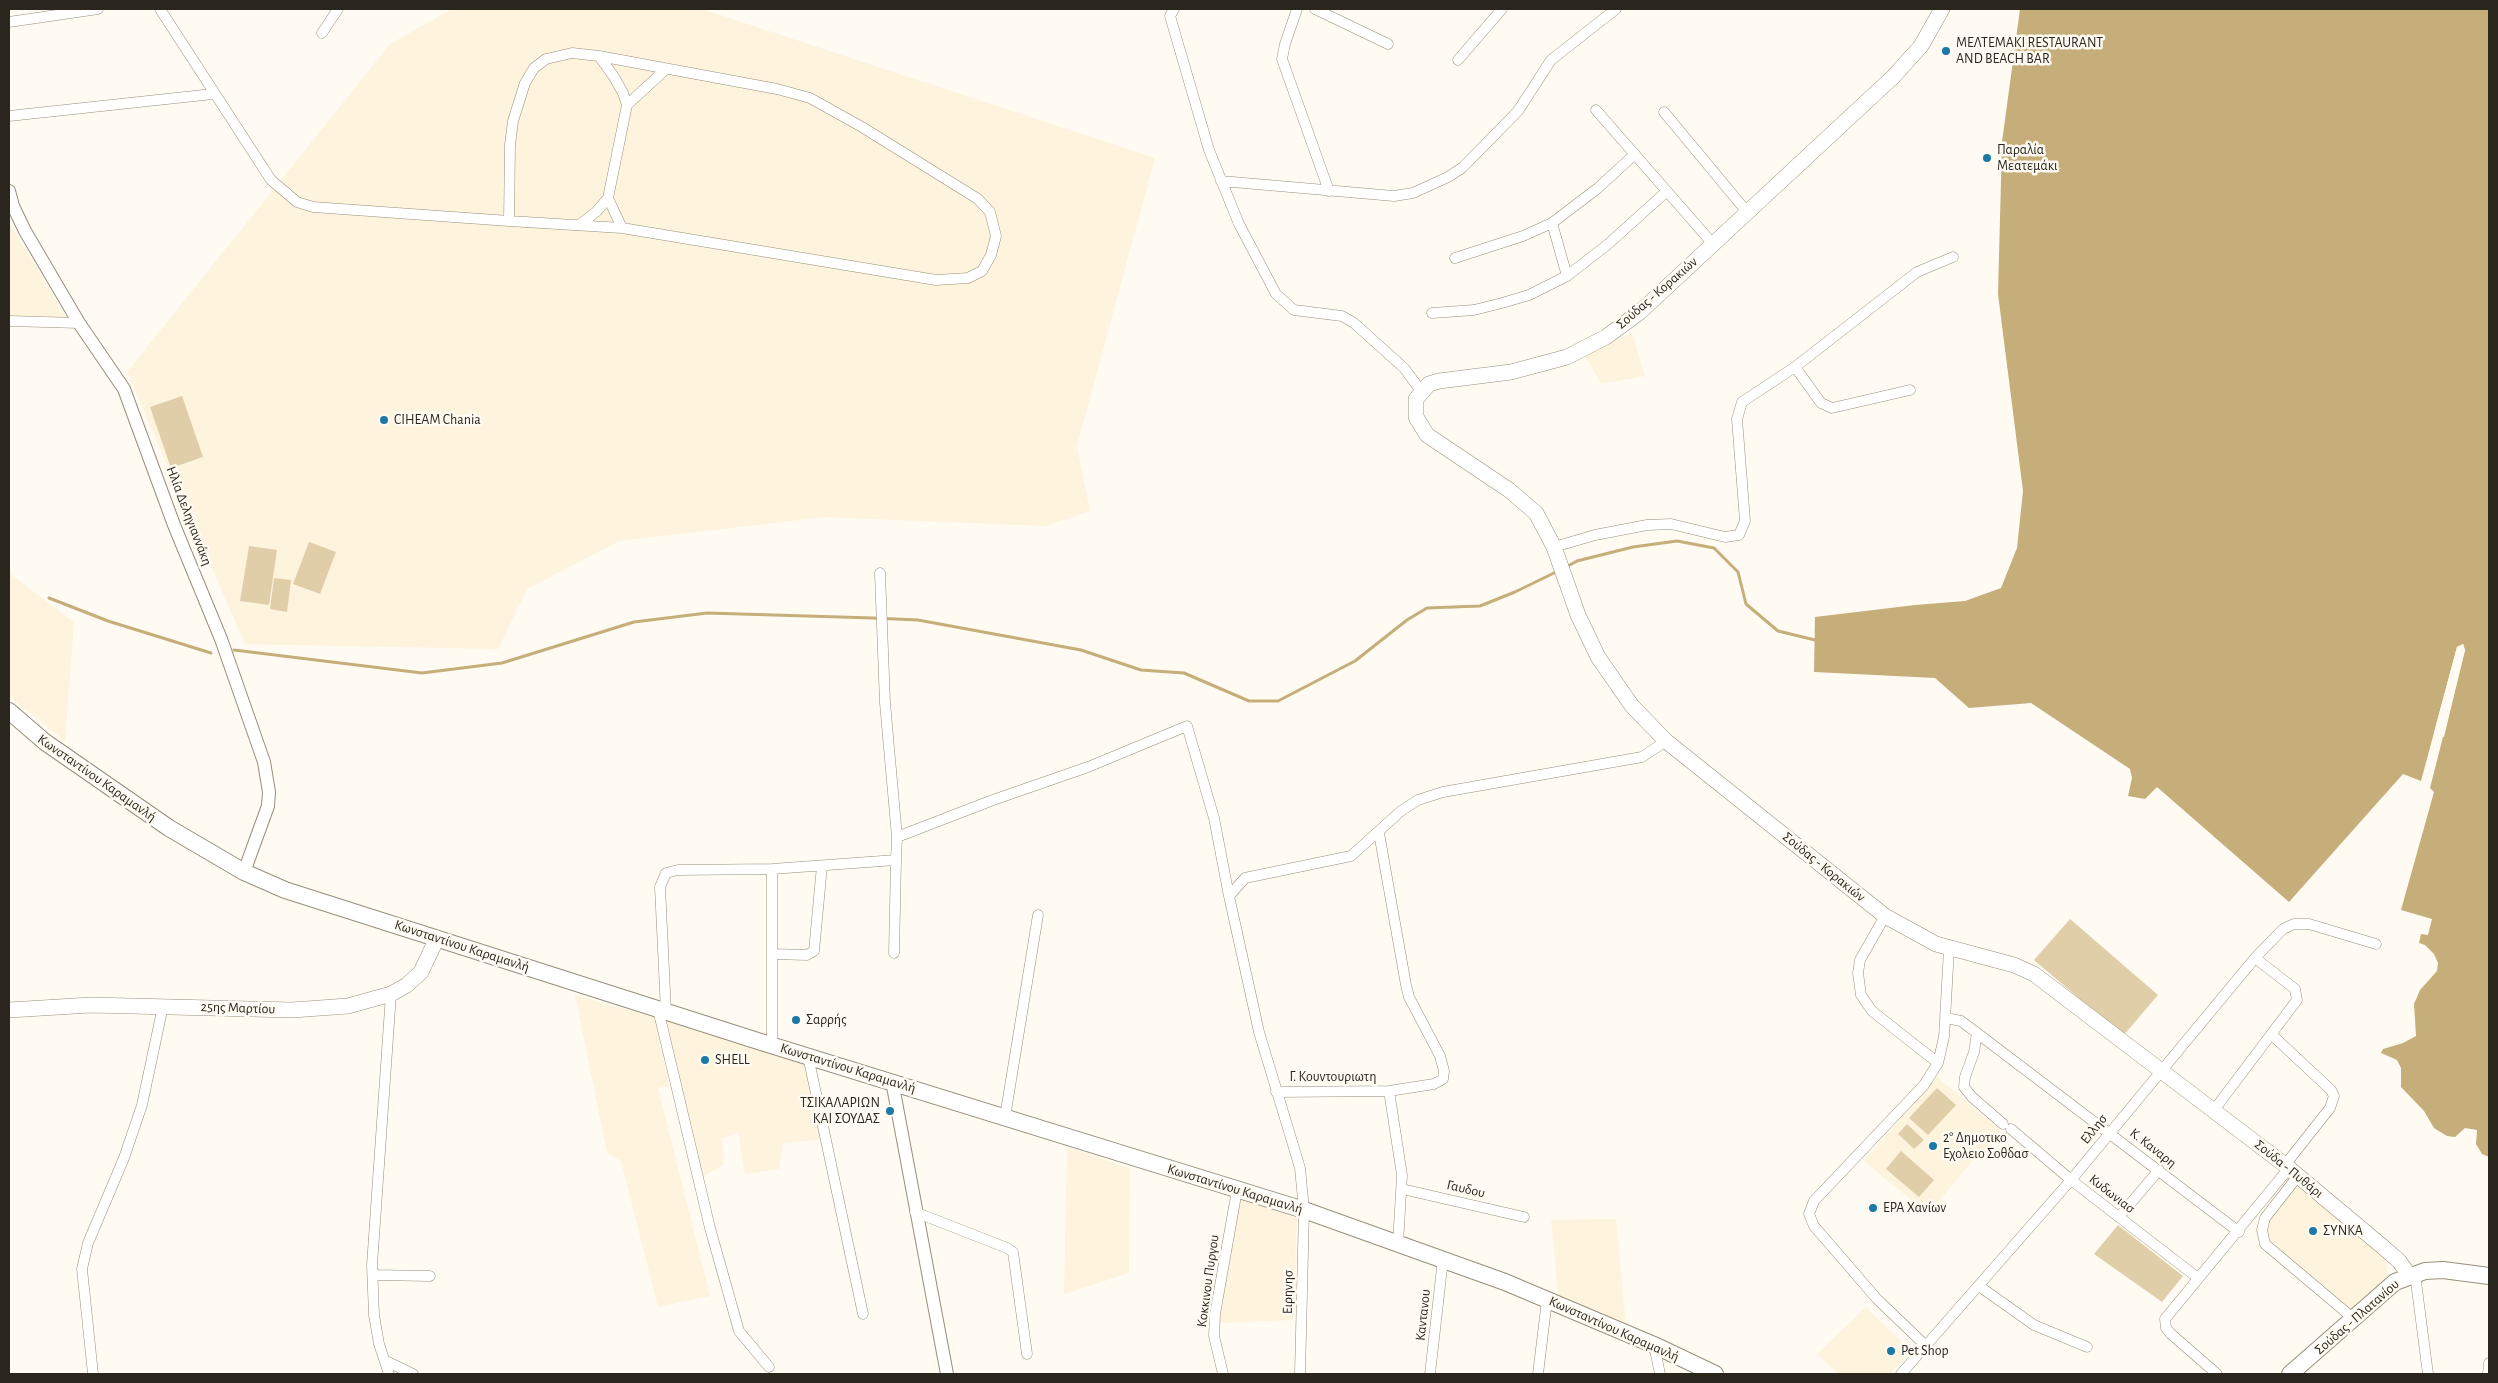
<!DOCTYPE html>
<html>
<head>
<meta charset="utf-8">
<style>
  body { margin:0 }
  #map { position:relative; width:2498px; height:1383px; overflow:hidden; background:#fffbf2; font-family:"Alegreya Sans",sans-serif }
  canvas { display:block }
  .frame { position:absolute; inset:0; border:10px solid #2a261e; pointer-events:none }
</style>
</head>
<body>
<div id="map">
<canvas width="2498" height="1383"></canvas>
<div class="frame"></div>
</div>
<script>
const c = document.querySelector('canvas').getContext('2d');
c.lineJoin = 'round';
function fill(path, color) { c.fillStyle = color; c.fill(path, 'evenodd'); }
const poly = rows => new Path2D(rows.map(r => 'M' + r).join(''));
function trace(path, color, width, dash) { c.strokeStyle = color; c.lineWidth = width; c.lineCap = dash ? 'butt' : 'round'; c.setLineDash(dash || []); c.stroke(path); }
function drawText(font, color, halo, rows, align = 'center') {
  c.font = font + ' "Alegreya Sans",sans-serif'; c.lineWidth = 5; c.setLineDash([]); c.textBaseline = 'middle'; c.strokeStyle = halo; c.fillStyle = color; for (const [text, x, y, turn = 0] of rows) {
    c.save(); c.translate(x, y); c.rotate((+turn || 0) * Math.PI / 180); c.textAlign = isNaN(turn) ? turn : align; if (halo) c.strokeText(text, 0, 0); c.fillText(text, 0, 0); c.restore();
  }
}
const built = poly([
  [452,9,702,9,1155,158,1077,446,1090,511,1046,526,824,517,619,541,527,589,498,649,245,644,127,372,390,44],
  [9,222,66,318,9,319],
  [1632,333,1645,376,1601,384,1585,355],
  [9,573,74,622,65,741,9,696],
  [575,995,655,1018,669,1086,658,1088,710,1296,658,1307,621,1161,607,1153],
  [665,1015,807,1063,822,1139,783,1143,779,1169,745,1174,738,1132,722,1139,724,1164,701,1178],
  [1937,1077,2003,1133,1974,1159,1928,1214,1864,1161],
  [1067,1147,1130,1168,1129,1273,1064,1294],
  [2287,1176,2384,1254,2389,1279,2353,1314,2255,1232],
  [1235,1197,1297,1218,1293,1320,1218,1323],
  [1616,1219,1626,1327,1558,1295,1551,1220],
  [1866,1307,1911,1351,1890,1374,1839,1374,1817,1354]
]);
const green = poly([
  [182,396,203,457,171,468,150,407],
  [309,542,336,552,320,594,293,584],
  [249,546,277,550,269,605,240,601],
  [274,578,291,580,287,612,270,609],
  [2070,919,2158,995,2123,1036,2034,960],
  [1937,1088,1956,1105,1928,1135,1909,1118],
  [1907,1124,1924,1140,1914,1149,1898,1134],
  [1901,1151,1934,1180,1919,1197,1886,1169],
  [2118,1225,2183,1276,2162,1302,2094,1254]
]);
const water = poly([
  [2020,9,2489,9,2489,1157,2482,1154,2476,1144,2477,1130,2465,1128,2455,1137,2447,1136,2434,1128,2424,1111,2401,1087,2401,1068,2397,1060,2381,1053,2383,1049,2403,1043,2416,1036,2414,1004,2420,990,2437,971,2438,963,2434,954,2425,945,2419,943,2421,934,2428,935,2432,919,2401,910,2434,792,2430,788,2465,650,2463,644,2457,647,2421,781,2403,774,2289,902,2157,787,2145,799,2128,796,2132,778,2130,769,2031,703,1969,708,1935,678,1814,672,1815,617,1915,605,1965,601,2001,588,2017,548,2023,491,1998,294,2002,142]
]);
const pier = poly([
  [2463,644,2465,650,2444,737,2441,736,2462,647,2459,649,2436,734,2434,733,2457,647]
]);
const stream = poly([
  [1566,567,1577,561,1633,547,1677,541,1714,548,1738,572,1746,604,1778,631,1815,640],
  [49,598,108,621,211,653],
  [234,650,422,673,502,663,634,622,707,613,873,618,918,620,1081,650,1141,670,1184,673,1249,701,1278,701,1355,661,1407,620,1427,608,1480,606,1515,592,1558,571]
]);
const minor = poly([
  [160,9,271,180,297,202,313,207,509,221,622,228,936,280,968,278,982,271,991,255,996,236,990,212,978,199,862,127,810,98,777,89,599,56,572,53,546,59,534,68,525,83,513,121,510,145,509,221],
  [1174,9,1170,16,1209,150,1239,224,1276,294,1294,310,1342,316,1354,323,1404,368,1421,391],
  [1297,9,1285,44,1282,59,1329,191],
  [1315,9,1388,44],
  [9,22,98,9],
  [322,33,338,9],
  [1458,60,1502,9],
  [627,105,666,69],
  [1596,110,1713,244],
  [1664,112,1747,212],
  [9,116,213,94],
  [1221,181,1394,196,1413,193,1448,177,1462,168,1518,111,1551,60,1616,9],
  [608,198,622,228],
  [1552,223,1567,276],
  [579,225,596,212,608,198,627,105,623,93,614,77,599,56],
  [1455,258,1523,236,1552,223,1598,188,1635,154],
  [1432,313,1474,310,1502,303,1529,295,1567,276,1607,245,1666,192],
  [9,321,79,323],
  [1795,367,1821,403,1832,408,1910,390],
  [1554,547,1595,535,1647,525,1671,524,1725,537,1739,535,1745,521,1737,419,1742,402,1795,367,1917,272,1953,257],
  [880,573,885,703,897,837],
  [772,869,772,1045],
  [1885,916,1860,960,1858,973,1861,995,1872,1011,1938,1063],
  [894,953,896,860],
  [772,954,807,955,814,951,822,866],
  [658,1009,710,1228,739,1331,769,1367],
  [666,1012,660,887,666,873,678,870,772,869,896,860,897,837,993,800,1088,767,1187,726,1214,818,1229,896],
  [1946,1018,1961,1021,1977,1033,1974,1052,1965,1077,1964,1087,1972,1097,2003,1124],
  [1977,1033,2239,1232],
  [2272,1035,2331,1090,2334,1096,2330,1108,2285,1165],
  [808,1056,863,1314],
  [1389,1091,1402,1175,1398,1244],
  [1276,1092,1389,1091,1434,1084,1443,1079,1444,1071,1440,1056,1409,997,1406,985,1379,833],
  [2214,1110,2297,1000,2295,989,2255,958],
  [1005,1117,1038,915],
  [2011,1129,2071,1180,2198,1278],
  [2298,1176,2265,1218,2262,1230,2265,1244,2354,1319],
  [1402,1189,1524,1217],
  [915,1212,1007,1248,1013,1252,1027,1354],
  [2119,1217,2159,1170],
  [2415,1274,2428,1374],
  [373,1275,430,1276],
  [1979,1286,2034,1325,2087,1347],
  [1654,1345,1660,1374],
  [1926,1346,1877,1299,1814,1226,1809,1214,1814,1201,1924,1085,1938,1063,1944,1037,1949,949],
  [386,1361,413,1374],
  [93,1374,82,1269,88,1243,124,1158,142,1105,163,1006],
  [389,1374,379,1344,374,1315,372,1265,391,994],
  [1223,1374,1214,1336,1215,1314,1237,1190],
  [1300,1374,1304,1210,1300,1168,1259,1032,1229,896,1245,878,1351,856,1401,811,1418,800,1443,792,1642,757,1666,741],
  [1430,1374,1443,1259],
  [1538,1374,1547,1300],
  [1901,1374,2071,1180,2255,958,2283,929,2294,924,2309,924,2376,944],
  [2217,1374,2171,1334,2166,1328,2165,1319,2289,1168],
  [2488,1374,2489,1363]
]);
const tertiary = poly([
  [9,191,13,206,25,231,79,323,124,389,174,525,221,639,264,762,269,792,268,806,244,872],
  [892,1081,947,1374]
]);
const secondary = poly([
  [1942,9,1921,46,1893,77,1640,312,1606,337,1567,357,1511,372,1439,381,1429,384,1416,399,1416,417,1427,435,1509,490,1536,513,1554,547,1578,615,1598,657,1632,706,1666,741,1885,916,1936,944,2014,965,2034,974,2285,1165,2383,1247,2399,1261,2409,1275],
  [9,1010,91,1005,292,1010,348,1006,391,994,407,985,421,972,437,938]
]);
const primary = poly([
  [9,711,45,742,169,828,244,872,285,890,761,1042,1304,1210,1505,1282,1654,1345,1715,1374],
  [2290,1374,2395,1282,2425,1271,2443,1270,2489,1276]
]);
const markers = [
  [1946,51,5,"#1b79a6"],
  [1987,158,5,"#1b79a6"],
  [384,420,5,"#1b79a6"],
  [796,1020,5,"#1b79a6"],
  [705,1060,5,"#1b79a6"],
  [890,1111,5,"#1b79a6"],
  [1933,1146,5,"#1b79a6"],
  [1873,1208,5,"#1b79a6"],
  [2313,1231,5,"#1b79a6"],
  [1891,1351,5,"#1b79a6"]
];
const poiNames = [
  ["ΜΕΛΤΕΜΑΚΙ RESTAURANT",1956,43],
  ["AND BEACH BAR",1956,59],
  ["Παραλία",1997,150],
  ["Μεατεμάκι",1997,166],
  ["CIHEAM Chania",394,420],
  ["Σαρρής",806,1020],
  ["SHELL",715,1060],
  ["ΤΣΙΚΑΛΑΡΙΩΝ",880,1103,"right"],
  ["ΚΑΙ ΣΟΥΔΑΣ",880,1119,"right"],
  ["2° Δημοτικο",1943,1138],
  ["Εχολειο Σοθδασ",1943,1154],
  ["ΕΡΑ Χανίων",1883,1208],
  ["ΣΥΝΚΑ",2323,1231],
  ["Pet Shop",1901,1351]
];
const streetNames = [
  ["Σούδας - Κορακιών",1657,293,-41],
  ["Ηλία Δεληγιαννάκη",189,516,69],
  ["Κωνσταντίνου Καραμανλή",97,778,35],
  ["Σούδας - Κορακιών",1824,867,39],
  ["Κωνσταντίνου Καραμανλή",462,946,18],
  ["25ης Μαρτίου",238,1008,2],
  ["Κωνσταντίνου Καραμανλή",848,1068,17],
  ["Γ. Κουντουριωτη",1333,1077],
  ["Ελλησ",2094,1129,-51],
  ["Κ. Καναρη",2153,1148,38],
  ["Σούδα - Πυθάρι",2289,1169,39],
  ["Κωνσταντίνου Καραμανλή",1235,1189,17],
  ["Γαυδου",1466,1189,13],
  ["Κυδωνιασ",2112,1194,38],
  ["Κοκκινου Πυργου",1208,1281,-82],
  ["Ειρηνησ",1288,1292,-89],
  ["Καντανου",1423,1315,-84],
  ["Σούδας - Πλατανίου",2357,1317,-41],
  ["Κωνσταντίνου Καραμανλή",1614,1329,24]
];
fill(built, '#fef3dc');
fill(green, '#e0cea9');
fill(water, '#c6ae7b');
fill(pier, '#fffbf2');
trace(stream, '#c6ae7b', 3);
trace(minor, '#988f7b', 11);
trace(tertiary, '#988f7b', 14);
trace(secondary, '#988f7b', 16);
trace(primary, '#988f7b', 18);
trace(minor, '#fff', 10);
trace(tertiary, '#fff', 12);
trace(secondary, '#fff', 15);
trace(primary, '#fff', 16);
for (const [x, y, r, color] of markers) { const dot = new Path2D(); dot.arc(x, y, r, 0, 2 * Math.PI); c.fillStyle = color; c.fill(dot); trace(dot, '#fffbf2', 2); }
drawText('14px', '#2a261e', '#fffbf2', poiNames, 'left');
drawText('14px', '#2a261e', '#fffbf2', streetNames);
</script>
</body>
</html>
